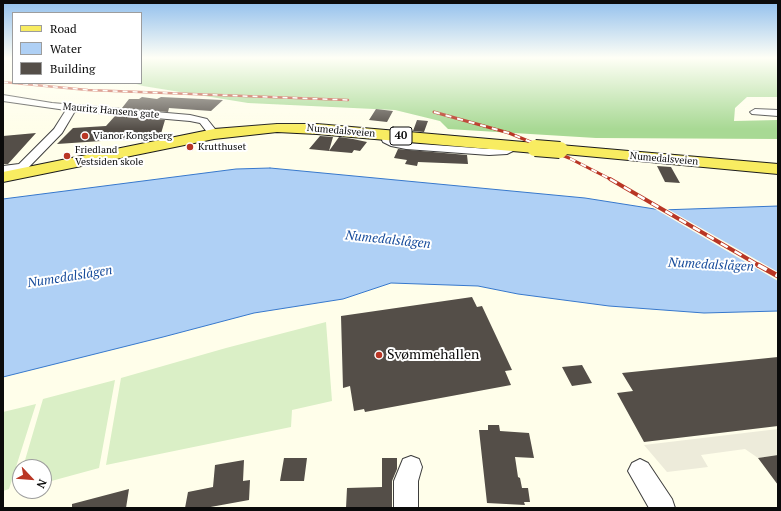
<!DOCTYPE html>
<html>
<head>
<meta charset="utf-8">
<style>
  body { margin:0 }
  #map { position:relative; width:781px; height:511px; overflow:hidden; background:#fffeea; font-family:"PT Serif",serif }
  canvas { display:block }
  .frame { position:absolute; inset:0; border:4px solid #0b0b0b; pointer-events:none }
  .legend { position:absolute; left:12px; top:12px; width:130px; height:72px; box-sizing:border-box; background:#fff; border:1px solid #9d9d9d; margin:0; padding:5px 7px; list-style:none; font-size:12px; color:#0b0b0b }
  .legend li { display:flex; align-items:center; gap:8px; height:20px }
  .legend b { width:20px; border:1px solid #9d9d9d }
  .north { position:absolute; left:12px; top:459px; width:40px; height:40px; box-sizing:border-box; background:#fff; border:1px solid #9d9d9d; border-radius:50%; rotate:116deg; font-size:11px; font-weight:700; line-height:16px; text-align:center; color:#0b0b0b }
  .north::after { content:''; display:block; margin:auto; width:14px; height:18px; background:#b93625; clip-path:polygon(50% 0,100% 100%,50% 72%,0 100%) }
</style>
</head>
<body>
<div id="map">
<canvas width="781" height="511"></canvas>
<div class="frame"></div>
<ul class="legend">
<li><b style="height:5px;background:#f8ec61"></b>Road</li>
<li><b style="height:11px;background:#afd0f5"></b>Water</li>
<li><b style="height:11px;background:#544e48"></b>Building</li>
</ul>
<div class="north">N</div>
</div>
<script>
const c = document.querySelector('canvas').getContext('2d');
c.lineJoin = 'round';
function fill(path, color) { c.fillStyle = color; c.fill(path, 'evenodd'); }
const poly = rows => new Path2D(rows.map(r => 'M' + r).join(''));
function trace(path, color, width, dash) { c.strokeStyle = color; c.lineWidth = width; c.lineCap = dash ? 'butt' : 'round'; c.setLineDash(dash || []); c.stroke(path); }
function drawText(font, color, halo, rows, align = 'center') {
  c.font = font + ' "PT Serif",serif'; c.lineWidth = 4; c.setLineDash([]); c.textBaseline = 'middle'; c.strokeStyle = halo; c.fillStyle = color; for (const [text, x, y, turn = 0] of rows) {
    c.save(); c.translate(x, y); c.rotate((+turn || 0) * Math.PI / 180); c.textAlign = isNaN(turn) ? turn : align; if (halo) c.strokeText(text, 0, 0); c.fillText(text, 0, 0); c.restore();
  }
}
const forest = poly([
  [141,58,778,58,778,97,747,97,735,108,734,121,778,120,778,139,596,138,448,129,440,121,395,110,248,103,143,86,133,83,141,83]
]);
const pitch = poly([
  [326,322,332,401,292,410,291,427,106,465,121,378,226,348],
  [115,380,99,468,44,483,44,467,23,467,43,399],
  [36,404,9,489,3,491,3,412]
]);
const plaza = poly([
  [778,429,778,455,758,458,745,449,701,455,708,467,667,472,644,445]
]);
const water = poly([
  [270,168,585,198,661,210,778,206,778,311,704,313,609,306,518,294,478,286,391,283,343,299,254,313,163,337,3,377,3,199,236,169,270,168]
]);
const pier = poly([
  [650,206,666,208,778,272,778,281]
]);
const building = poly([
  [142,97,157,99,161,97,223,100,211,111,169,108,168,112,122,108,129,99,139,99],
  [376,109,393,111,387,122,369,120],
  [115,116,165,120,160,137,57,144,73,128,106,126],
  [417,120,428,121,424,132,413,131],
  [36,133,8,164,3,164,3,136],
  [320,136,333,137,329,151,309,149],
  [339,137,353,139,367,142,360,151,354,150,352,153,329,151],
  [398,149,467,155,468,164,418,162,417,166,405,164,407,160,394,158],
  [657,166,671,167,680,183,665,182],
  [472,297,477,307,482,306,512,370,505,371,511,385,365,412,364,409,354,411,350,386,343,388,341,316],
  [778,357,778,426,644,442,617,393,633,391,622,373],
  [582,365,592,383,572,386,562,367],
  [488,425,499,425,500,431,529,433,534,458,515,457,518,477,520,478,522,488,528,488,530,502,524,502,525,505,487,503,479,430,488,430],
  [778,455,778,485,758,458],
  [284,458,307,458,304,481,280,481],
  [382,458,397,458,397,469,392,481,392,508,346,508,347,488,382,487],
  [244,460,243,481,250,480,249,500,205,508,185,508,188,492,213,487,215,465],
  [129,489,126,508,72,508,72,504]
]);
const minor = poly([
  [3,95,52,103,190,115,207,119,219,134,214,137,210,136,200,123,190,121,75,111,62,133,27,169,3,174,3,166,19,164,54,129,66,110,3,101,3,95],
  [755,109,778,110,778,116,752,114,750,112,755,109],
  [389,132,394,135,393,139,406,143,489,149,507,148,513,151,507,154,489,155,406,149,391,146,383,142,382,140,384,135,389,132],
  [411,456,419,459,422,467,418,481,418,508,394,508,394,481,403,459,411,456],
  [640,459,648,463,672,499,675,508,649,508,628,471,632,463,640,459]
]);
const primary = poly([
  [277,124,317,124,535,143,541,145,543,148,541,151,535,153,317,134,277,132,214,139,3,182,3,172,214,129,277,124],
  [560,145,778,164,778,174,554,153,552,150,554,147,560,145]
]);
const railFar3 = poly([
  [3,82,88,90,348,100]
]);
const railFar2 = poly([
  [434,112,509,133,569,158,612,180]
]);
const railFar1 = poly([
  [610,179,760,266]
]);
const rail = poly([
  [758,265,778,276]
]);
const primaryBridge = poly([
  [535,148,560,150]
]);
const markers = [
  [85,136,4,"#b93625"],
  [190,147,4,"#b93625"],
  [67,156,4,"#b93625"],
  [379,355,4,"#b93625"]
];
const farStreetnames = [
  ["Mauritz Hansens gate",111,111,5],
  ["Numedalsveien",341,131,5],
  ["Numedalsveien",664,159,5]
];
const farPoinames = [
  ["Vianor Kongsberg",93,136],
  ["Krutthuset",198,147],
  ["Friedland",75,150],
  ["Vestsiden skole",75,162]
];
const shields = [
  [401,136,22]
];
const shieldNames = [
  ["40",401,136]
];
const waterNames = [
  ["Numedalslågen",388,240,6],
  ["Numedalslågen",711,265,3],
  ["Numedalslågen",70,277,-9]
];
const nearPoinames = [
  ["Svømmehallen",387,355]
];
fill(forest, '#a8d994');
fill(pitch, '#daefc6');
fill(plaza, '#edebda');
fill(water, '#afd0f5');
trace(water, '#3778cc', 1);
fill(pier, '#fffeea');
fill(building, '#544e48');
trace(minor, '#3e3e3e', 2);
trace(primary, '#1c1c1c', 2);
fill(minor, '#fff');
fill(primary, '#f8ec61');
trace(railFar3, '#b93625', 2.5);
trace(railFar2, '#b93625', 3);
trace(railFar1, '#b93625', 4);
trace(rail, '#b93625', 5);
trace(railFar3, '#fff', 1.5, [5]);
trace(railFar2, '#fff', 2, [6]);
trace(railFar1, '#fff', 2.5, [8]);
trace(rail, '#fff', 3.5, [10]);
trace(primaryBridge, '#1c1c1c', 18, []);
trace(primaryBridge, '#f8ec61', 16);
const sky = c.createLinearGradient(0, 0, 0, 129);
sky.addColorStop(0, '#91bfed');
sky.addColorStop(0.45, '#fffff6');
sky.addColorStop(1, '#fffff600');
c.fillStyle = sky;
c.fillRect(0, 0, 781, 129);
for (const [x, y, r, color] of markers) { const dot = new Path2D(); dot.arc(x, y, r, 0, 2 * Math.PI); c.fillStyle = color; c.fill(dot); trace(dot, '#fff', 1.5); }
drawText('10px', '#0b0b0b', '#fff', farStreetnames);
drawText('10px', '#0b0b0b', '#fff', farPoinames, 'left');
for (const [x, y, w] of shields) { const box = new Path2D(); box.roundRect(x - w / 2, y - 9, w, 18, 3); c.fillStyle = '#fff'; c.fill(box); trace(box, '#0b0b0b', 1); }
drawText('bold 11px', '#0b0b0b', null, shieldNames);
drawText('italic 13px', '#164b9b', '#fff', waterNames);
drawText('14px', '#0b0b0b', '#fff', nearPoinames, 'left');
</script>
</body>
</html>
